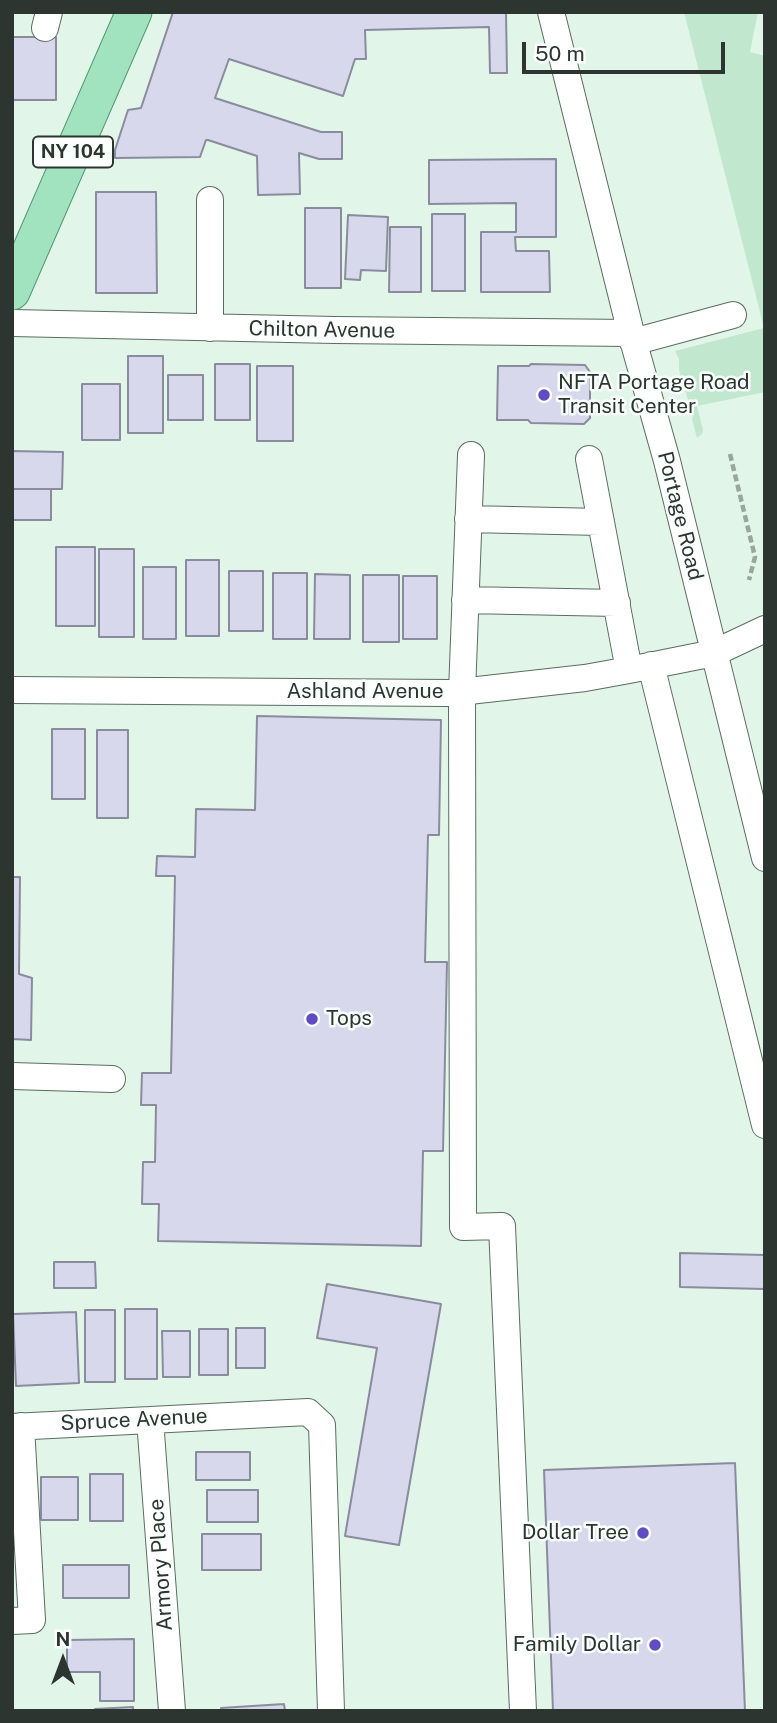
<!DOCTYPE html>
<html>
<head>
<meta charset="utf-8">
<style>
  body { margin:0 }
  #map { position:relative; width:777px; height:1723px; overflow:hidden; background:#e1f6e8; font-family:"Public Sans",sans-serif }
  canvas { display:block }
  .frame { position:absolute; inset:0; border:14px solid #2d3530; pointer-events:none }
  .north { position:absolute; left:28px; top:1625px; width:70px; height:70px; -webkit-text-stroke:5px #fafefc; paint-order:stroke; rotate:0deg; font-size:19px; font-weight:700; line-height:28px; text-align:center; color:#2d3530 }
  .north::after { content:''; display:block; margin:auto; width:24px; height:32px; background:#2d3530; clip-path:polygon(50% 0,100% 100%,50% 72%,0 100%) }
  .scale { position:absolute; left:522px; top:42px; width:203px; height:32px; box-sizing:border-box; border:4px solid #2d3530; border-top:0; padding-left:9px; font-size:21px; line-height:24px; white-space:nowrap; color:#2d3530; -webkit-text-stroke:5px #fafefc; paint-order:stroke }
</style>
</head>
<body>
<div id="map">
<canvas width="777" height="1723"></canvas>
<div class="frame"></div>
<div class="north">N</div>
<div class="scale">50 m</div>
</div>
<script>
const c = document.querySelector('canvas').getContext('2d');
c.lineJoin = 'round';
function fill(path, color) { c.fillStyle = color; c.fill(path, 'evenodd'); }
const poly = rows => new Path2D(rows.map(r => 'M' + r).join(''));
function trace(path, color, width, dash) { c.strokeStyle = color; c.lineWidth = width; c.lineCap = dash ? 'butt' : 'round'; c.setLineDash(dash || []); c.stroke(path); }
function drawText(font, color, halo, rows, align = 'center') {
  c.font = font + ' "Public Sans",sans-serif'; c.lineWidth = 5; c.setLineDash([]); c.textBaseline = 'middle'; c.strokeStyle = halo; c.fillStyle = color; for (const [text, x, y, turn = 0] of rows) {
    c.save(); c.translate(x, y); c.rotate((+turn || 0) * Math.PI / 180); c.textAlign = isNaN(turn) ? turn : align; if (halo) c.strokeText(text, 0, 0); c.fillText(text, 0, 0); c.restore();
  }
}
const green = poly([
  [684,12,758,12,750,52,765,56,765,392,697,406,703,430,702,434,697,438,692,419,693,416,679,370,679,359,675,351,764,328]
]);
const building = poly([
  [173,12,506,12,507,73,490,73,489,27,365,30,366,59,355,59,343,96,229,59,215,98,321,132,342,132,342,159,319,159,299,153,300,194,258,195,257,156,208,140,206,140,200,157,115,158,115,150,128,110,141,108,173,12],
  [12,37,56,37,56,100,12,100,12,37],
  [556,159,556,237,515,237,516,251,549,251,550,292,481,292,481,232,516,232,516,203,429,204,429,160,556,159],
  [96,192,156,192,157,293,96,293,96,192],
  [305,208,341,208,341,288,305,288,305,208],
  [432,214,465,214,465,291,432,291,432,214],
  [348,215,388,217,386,271,361,270,360,280,345,279,348,215],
  [390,227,421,227,421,292,389,292,390,227],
  [128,356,163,356,163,433,128,433,128,356],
  [215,364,250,364,250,420,215,420,215,364],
  [531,364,585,365,590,372,590,418,584,424,531,423,528,420,497,420,498,366,529,366,531,364],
  [257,366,293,366,293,441,257,441,257,366],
  [168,375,203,375,203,420,168,420,168,375],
  [82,384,120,384,120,440,82,440,82,384],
  [12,451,63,452,62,489,12,489,12,451],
  [12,489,51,489,51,520,12,520,12,489],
  [56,547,95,547,95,626,56,626,56,547],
  [99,549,134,549,134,637,99,637,99,549],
  [186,560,219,560,219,636,186,636,186,560],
  [143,567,176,567,176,639,143,639,143,567],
  [229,571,263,571,263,631,229,631,229,571],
  [273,573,307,573,307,639,273,639,273,573],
  [315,574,350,575,350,639,314,639,315,574],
  [363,575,399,575,399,642,363,642,363,575],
  [403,576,437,576,437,639,403,639,403,576],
  [257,716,441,720,439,835,428,835,425,962,447,962,443,1151,423,1151,421,1246,158,1241,159,1204,142,1204,143,1162,155,1162,156,1105,141,1105,142,1073,171,1073,175,876,156,876,157,856,195,857,196,809,255,810,257,716],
  [52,729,85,729,85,799,52,799,52,729],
  [97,730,128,730,128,818,97,818,97,730],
  [12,877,20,877,19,974,32,978,31,1040,12,1039,12,877],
  [680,1253,765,1255,765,1289,680,1287,680,1253],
  [54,1262,95,1262,96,1288,54,1288,54,1262],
  [327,1284,441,1304,399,1545,345,1536,377,1348,317,1338,327,1284],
  [125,1309,157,1309,157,1379,125,1379,125,1309],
  [85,1310,115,1310,115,1382,85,1382,85,1310],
  [76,1312,79,1383,16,1386,13,1314,76,1312],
  [236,1328,265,1328,265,1368,236,1368,236,1328],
  [199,1329,228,1329,228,1375,199,1375,199,1329],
  [162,1331,190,1331,190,1377,163,1377,162,1331],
  [196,1452,250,1452,250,1480,196,1480,196,1452],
  [735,1463,745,1711,553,1711,544,1470,735,1463],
  [90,1474,123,1474,123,1521,90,1521,90,1474],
  [41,1477,78,1477,78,1520,41,1520,41,1477],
  [207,1490,258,1490,258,1522,207,1522,207,1490],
  [202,1534,261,1534,261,1570,202,1570,202,1534],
  [63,1565,129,1565,129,1598,63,1598,63,1565],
  [134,1639,134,1701,100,1701,100,1672,67,1672,67,1640,134,1639],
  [284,1704,285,1711,221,1711,221,1708,284,1704],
  [133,1707,133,1711,95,1711,95,1709,133,1707]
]);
const path = poly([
  [730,454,755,557,749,580]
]);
const minor = poly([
  [551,12,631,333,667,461,765,858],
  [45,28,49,12],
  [12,323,335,330,631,333],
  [210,328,210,200],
  [633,342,733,315],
  [471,455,462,692,463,1227,502,1226,523,1711],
  [589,459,629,670],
  [468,519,601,522],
  [465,600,617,603],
  [651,665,765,1125],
  [12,690,451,693,585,678,629,670,714,653,765,629],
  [12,1076,112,1079],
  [150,1420,172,1711],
  [12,1427,308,1412,322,1425,331,1711],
  [12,1621,32,1620,21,1426]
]);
const major = poly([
  [12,292,134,12]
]);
const markers = [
  [544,395,7,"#614cc4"],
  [312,1019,7,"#614cc4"],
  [643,1533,7,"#614cc4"],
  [655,1645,7,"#614cc4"]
];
const shields = [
  [73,152,80]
];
const shieldNames = [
  ["NY 104",73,152]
];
const streetNames = [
  ["Chilton Avenue",322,330,1],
  ["Portage Road",680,516,76],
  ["Ashland Avenue",365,692],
  ["Spruce Avenue",134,1420,-3],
  ["Armory Place",161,1565,-94]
];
const poiNames = [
  ["NFTA Portage Road",558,383],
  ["Transit Center",558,407],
  ["Tops",326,1019],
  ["Dollar Tree",629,1533,"right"],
  ["Family Dollar",641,1645,"right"]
];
fill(green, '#c1e7cf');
fill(building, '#d8d8ed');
trace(building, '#8b8b9e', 2);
trace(minor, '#5a6c61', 28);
trace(major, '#509971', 37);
trace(path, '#97a79c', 4.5, [7, 3.5]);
trace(minor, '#fff', 26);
trace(major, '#a1e2bf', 35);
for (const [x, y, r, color] of markers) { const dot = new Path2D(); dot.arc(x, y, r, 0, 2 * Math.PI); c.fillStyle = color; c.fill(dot); trace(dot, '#fafefc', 2.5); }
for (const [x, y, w] of shields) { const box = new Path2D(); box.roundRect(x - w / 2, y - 15.5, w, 31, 5); c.fillStyle = '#fafefc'; c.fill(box); trace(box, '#2d3530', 2); }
drawText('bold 19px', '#2d3530', null, shieldNames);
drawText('21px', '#2d3530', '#fafefc', streetNames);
drawText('21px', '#2d3530', '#fafefc', poiNames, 'left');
</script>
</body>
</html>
